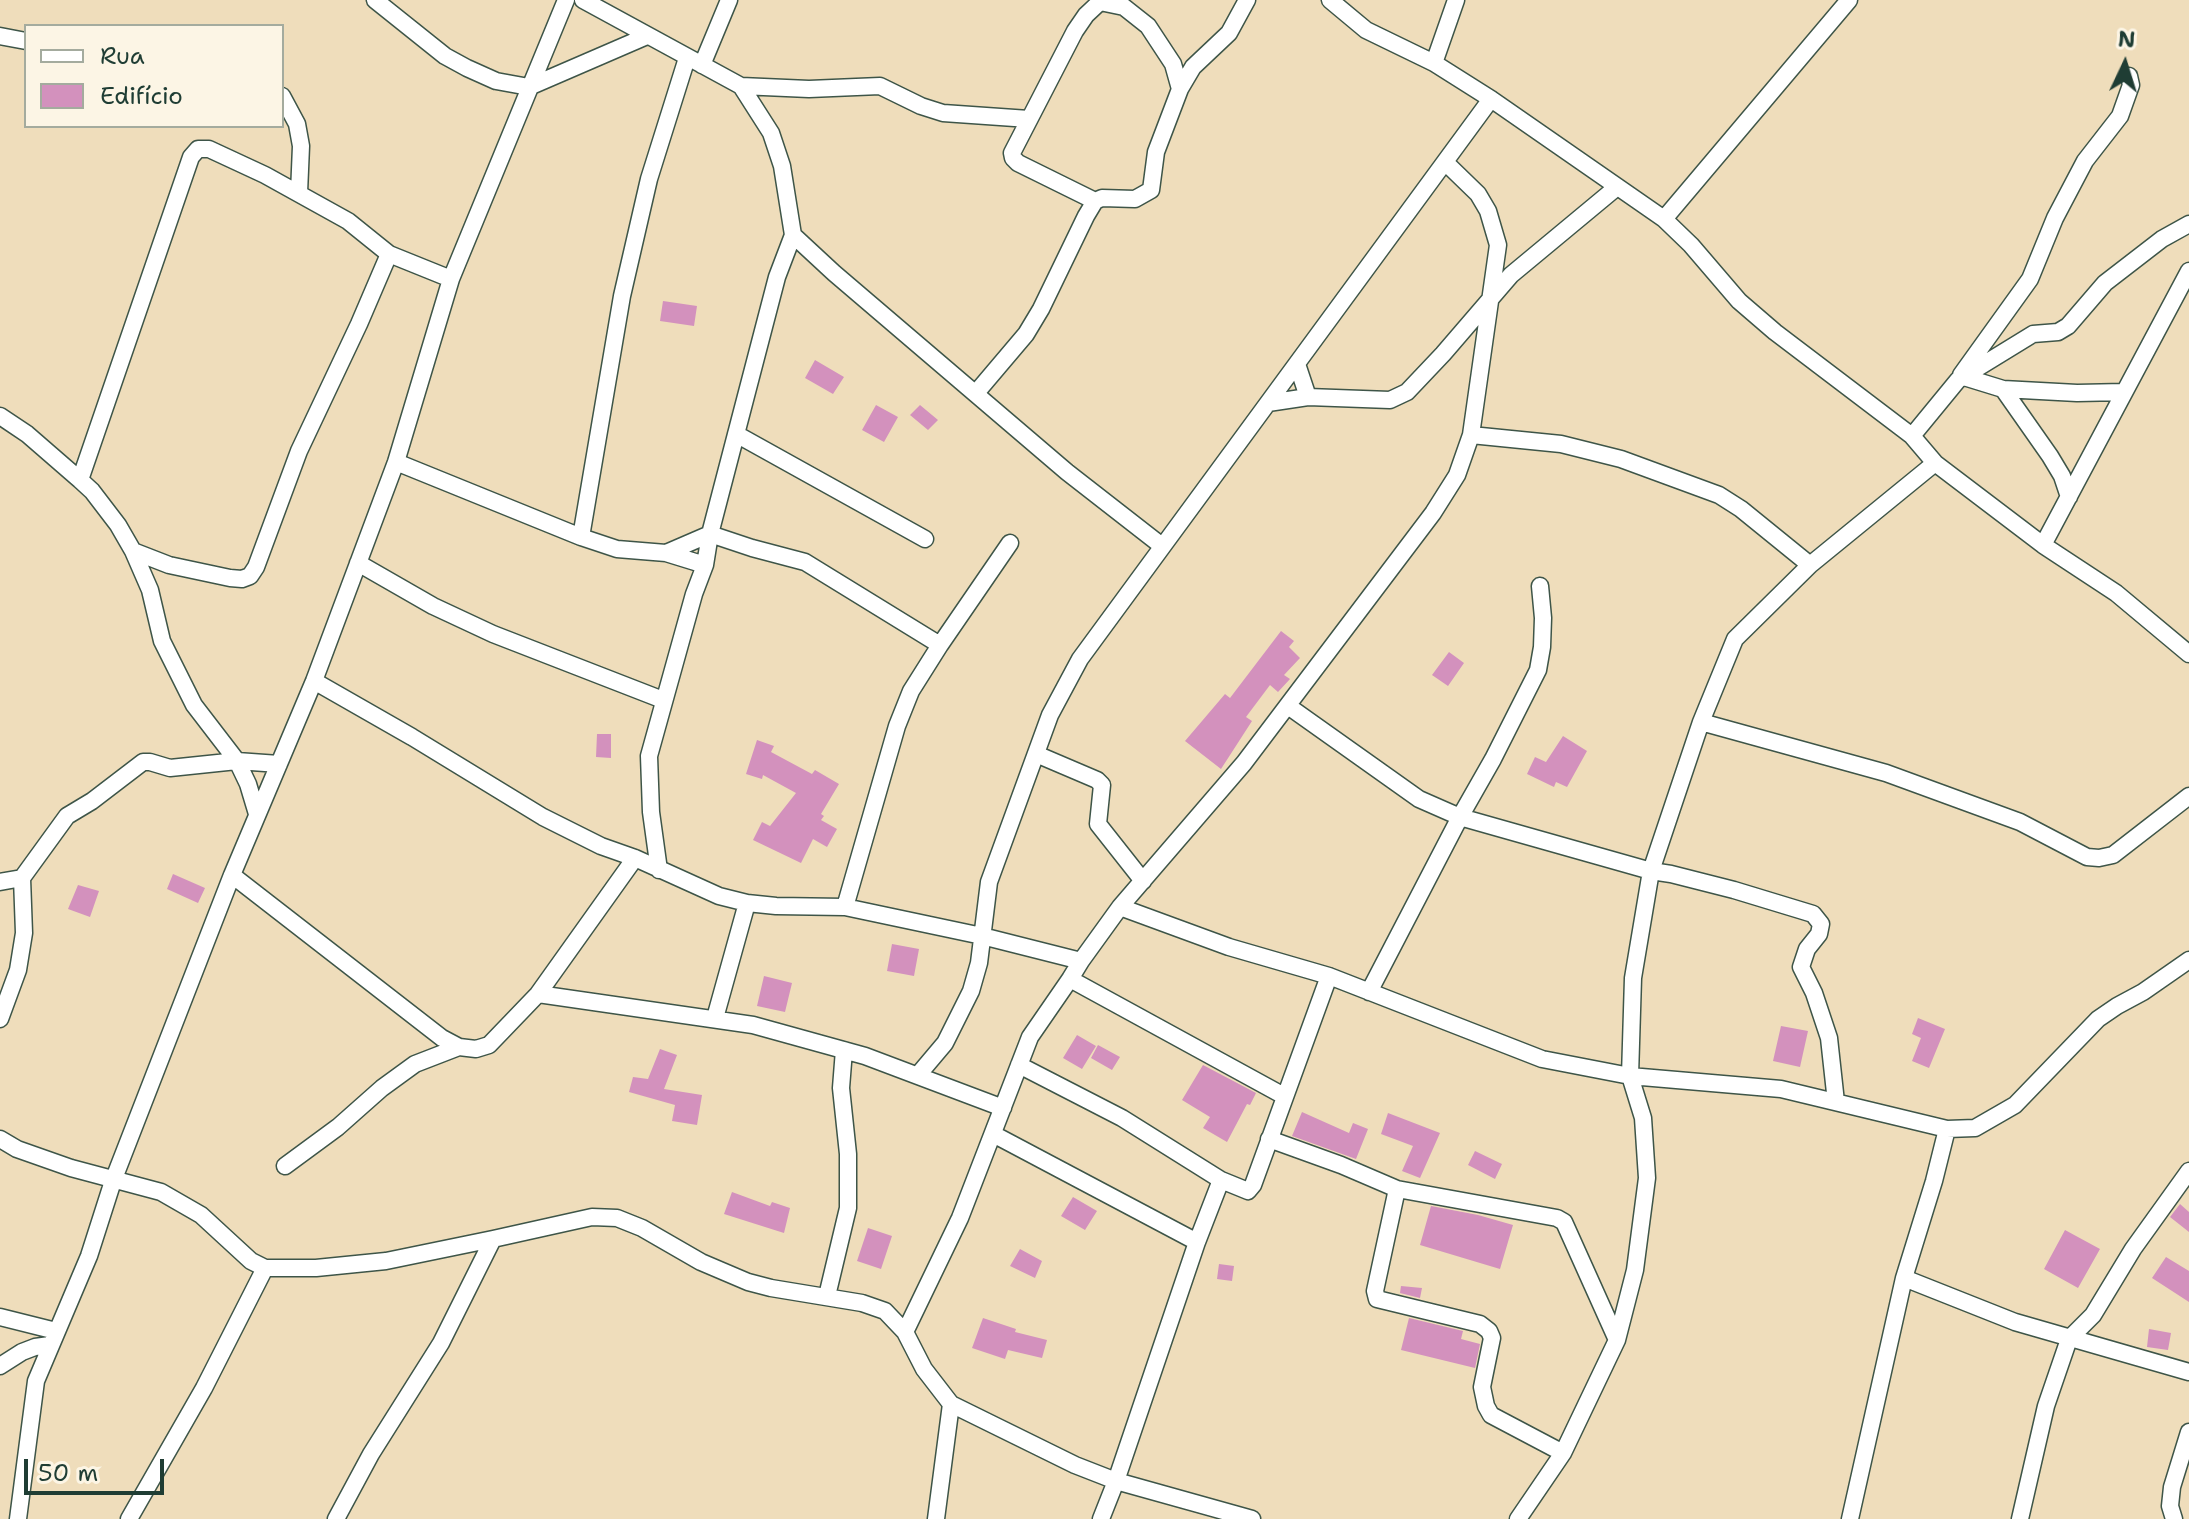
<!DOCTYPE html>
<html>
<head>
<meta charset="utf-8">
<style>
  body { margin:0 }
  #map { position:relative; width:2189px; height:1519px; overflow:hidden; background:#efddbb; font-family:"Shantell Sans",sans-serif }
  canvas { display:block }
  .legend { position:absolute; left:24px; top:24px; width:260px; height:104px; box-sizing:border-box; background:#fcf5e5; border:2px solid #a4ab9e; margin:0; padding:10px 14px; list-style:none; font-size:24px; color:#1f3d34 }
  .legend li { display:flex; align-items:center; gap:16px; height:40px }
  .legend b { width:40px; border:2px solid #a4ab9e }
  .north { position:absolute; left:2085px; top:24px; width:80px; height:80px; -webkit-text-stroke:6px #fcf5e5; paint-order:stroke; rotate:4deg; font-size:22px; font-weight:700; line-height:32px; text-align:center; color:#1f3d34 }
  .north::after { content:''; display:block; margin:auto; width:28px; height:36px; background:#1f3d34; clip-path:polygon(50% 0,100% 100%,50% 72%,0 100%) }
  .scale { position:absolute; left:24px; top:1459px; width:140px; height:36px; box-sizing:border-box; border:4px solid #1f3d34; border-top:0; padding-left:10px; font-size:24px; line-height:28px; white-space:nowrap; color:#1f3d34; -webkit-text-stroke:6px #fcf5e5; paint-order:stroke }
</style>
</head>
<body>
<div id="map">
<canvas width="2189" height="1519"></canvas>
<ul class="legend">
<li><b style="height:10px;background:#fff"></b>Rua</li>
<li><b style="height:22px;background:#d391bd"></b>Edifício</li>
</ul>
<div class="north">N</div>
<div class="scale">50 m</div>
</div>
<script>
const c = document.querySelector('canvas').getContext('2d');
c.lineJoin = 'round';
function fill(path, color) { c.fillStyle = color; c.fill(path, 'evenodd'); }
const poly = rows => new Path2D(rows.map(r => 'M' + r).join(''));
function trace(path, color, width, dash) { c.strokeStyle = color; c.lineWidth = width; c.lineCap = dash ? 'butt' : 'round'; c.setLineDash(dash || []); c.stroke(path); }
const building = poly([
  [663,301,697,306,694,326,660,321],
  [815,360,844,377,833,394,805,378],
  [876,405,898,417,884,442,862,430],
  [920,405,938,420,928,430,910,415],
  [1281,631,1294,641,1289,647,1300,658,1284,675,1290,679,1278,692,1270,685,1246,717,1252,721,1221,769,1185,741,1225,694,1230,698],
  [1449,652,1464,663,1448,686,1432,675],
  [597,734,611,734,611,758,596,757],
  [1563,736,1587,751,1567,787,1556,782,1554,787,1527,774,1535,757,1546,762],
  [757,740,774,746,771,752,812,774,815,770,839,784,821,814,824,816,821,820,837,829,827,847,813,839,801,863,753,840,762,822,770,826,796,793,763,775,762,779,746,774],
  [173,874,205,888,198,903,167,889],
  [78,885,99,891,90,917,68,909],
  [892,944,919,949,914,976,887,971],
  [764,976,792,983,785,1012,757,1006],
  [1918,1018,1945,1029,1929,1068,1912,1061,1921,1038,1912,1034],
  [1781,1026,1808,1031,1800,1067,1773,1061],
  [1077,1035,1096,1046,1082,1069,1063,1058],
  [1098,1045,1120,1057,1112,1070,1091,1058],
  [660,1049,677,1055,664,1089,702,1095,697,1125,672,1121,675,1105,629,1092,633,1077,648,1079],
  [1203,1065,1256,1093,1250,1105,1247,1104,1227,1142,1203,1128,1210,1117,1182,1100],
  [1302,1112,1349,1133,1353,1123,1368,1129,1356,1159,1292,1136],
  [1388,1113,1440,1133,1420,1178,1402,1171,1413,1146,1381,1134],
  [1475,1151,1502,1164,1495,1179,1468,1165],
  [732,1192,770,1206,772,1202,790,1208,784,1233,724,1214],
  [1073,1197,1097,1211,1085,1230,1061,1216],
  [2180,1204,2189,1212,2189,1232,2170,1217],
  [1431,1206,1478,1215,1513,1225,1500,1269,1420,1245],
  [868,1228,892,1236,881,1269,857,1261],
  [2065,1230,2100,1249,2078,1288,2044,1269],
  [1020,1249,1042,1261,1035,1278,1010,1266],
  [2166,1257,2189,1271,2189,1302,2152,1278],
  [1219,1264,1234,1266,1232,1281,1217,1279],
  [1401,1286,1422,1288,1420,1298,1400,1293],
  [983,1318,1016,1329,1015,1332,1047,1340,1042,1358,1008,1350,1005,1359,972,1348],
  [1409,1318,1463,1331,1461,1339,1480,1344,1475,1368,1401,1350],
  [2149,1329,2171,1333,2168,1350,2147,1347]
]);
const minor = poly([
  [375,0,445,56,467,68,496,81,529,87,647,36],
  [583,0,741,86,771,133,782,166,793,235,834,273,1067,472,1162,546],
  [1330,0,1366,30,1434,63,1491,99,1664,219,1691,245,1739,301,1775,332,1912,436,1935,463,2043,545,2116,593,2189,654],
  [1100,2,1124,7,1148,26,1173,64,1180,89],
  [0,36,26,41],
  [1434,63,1456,0],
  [702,65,729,0],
  [741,86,809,89,880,86,921,106,943,113,1029,119],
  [282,96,297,124,301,146,299,193],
  [1095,201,1018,163,1013,158,1012,153,1075,31,1086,15,1102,0],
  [1664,219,1849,0],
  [1297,364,1308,397],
  [1961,375,2030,279,2055,218,2085,161,2120,116,2131,85,2129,76],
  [1964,377,2003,389,2077,393,2124,392],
  [2003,389,2050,456,2062,476,2069,497],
  [976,393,1026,334,1041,309,1086,216,1095,201,1102,198,1135,199,1151,190,1156,152,1180,89,1193,67,1229,33,1247,0],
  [1268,403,1308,397,1390,400,1407,392,1443,354,1511,275,1617,187],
  [0,416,27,434,80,480,92,491,118,525,133,551,150,590,162,641,194,705,237,761,248,784,257,814],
  [736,434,925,539],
  [1471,435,1561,444,1621,459,1719,495,1741,509,1810,565],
  [1912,436,1958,380,2033,334,2058,332,2068,326,2105,283,2162,239,2189,224],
  [396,462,581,537,617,549,666,553,705,565],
  [80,480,191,157,198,149,209,149,265,175,348,221,389,254,451,279],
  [581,537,622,296,649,179,687,58],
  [2043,545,2189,271],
  [133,551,169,565,230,578,242,579,250,576,256,567,299,451,359,324,389,254],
  [666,553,710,534,752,548,805,562,940,645],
  [358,563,433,606,493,634,663,700],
  [314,681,412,737,543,817,601,846,635,858,719,896,747,903,776,906,845,907,982,936,1081,961,1120,907,1229,947,1329,976,1542,1059,1630,1076,1781,1089,1947,1129,1934,1181,1904,1278,1850,1519],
  [1288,706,1419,799,1460,817,1651,871,1671,874,1734,890,1813,914,1821,924,1819,934,1807,949,1801,967,1814,993,1829,1038,1836,1102],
  [1701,722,1886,773,2020,822,2087,857,2099,858,2113,855,2189,796],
  [1036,754,1097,780,1102,785,1098,824,1143,881],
  [659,870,651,812,649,756,694,594,705,565,710,534,777,277,793,235],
  [232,875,442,1038,459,1047,476,1049,489,1045,538,994,635,858],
  [0,882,22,878,67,816,92,801,143,762,150,762,170,768,237,761,279,764],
  [845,907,897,726,911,691,940,645,1010,543],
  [1120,907,1244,763,1433,513,1457,475,1471,435,1498,245,1488,211,1478,194,1445,162],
  [1070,979,1284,1096],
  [1369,992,1460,817,1493,759,1538,670,1542,647,1543,618,1540,586],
  [538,994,753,1025,865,1056,1003,1108],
  [715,1018,747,903],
  [0,1019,18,970,24,933,22,878],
  [1019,1065,1122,1118,1221,1180,1248,1191,1253,1185,1329,976],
  [918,1075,945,1043,971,991,979,963,989,882,1050,715,1080,659,1491,99],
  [1947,1129,1975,1128,2015,1105,2098,1019,2117,1006,2143,992,2189,960],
  [993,1134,1197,1242],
  [0,1139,17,1149,71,1168,161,1192,201,1215,251,1261,265,1268,316,1268,386,1261,493,1239,592,1217,617,1218,642,1228,701,1262,748,1282,771,1288,862,1303,885,1311,905,1332,924,1369,951,1404,1075,1465,1116,1481,1252,1519],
  [1269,1139,1341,1165,1397,1189,1557,1218,1564,1222,1617,1340],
  [285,1166,338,1127,382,1088,415,1064,459,1047],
  [1397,1189,1375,1291,1377,1299,1480,1324,1489,1331,1492,1338,1482,1387,1486,1406,1491,1415,1563,1453],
  [1904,1278,2015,1322,2189,1372],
  [827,1296,848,1208,848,1154,841,1088,844,1050],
  [0,1317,56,1331],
  [905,1332,960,1218,1030,1037,1070,979,1081,961],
  [0,1366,22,1352,35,1347,50,1345],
  [18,1519,36,1381,89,1256,113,1181,232,875,314,681,396,462,451,279,566,0],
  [129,1519,204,1388,265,1268],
  [336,1519,371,1454,441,1343,493,1239],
  [936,1519,951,1404],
  [1101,1519,1116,1481,1197,1242,1221,1180],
  [1518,1519,1563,1453,1617,1340,1635,1270,1647,1178,1643,1118,1630,1076,1633,978,1651,871,1701,722,1735,639,1810,565,1935,463],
  [2020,1519,2046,1406,2069,1339,2093,1315,2133,1249,2189,1171],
  [2174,1519,2170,1506,2172,1487,2189,1432]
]);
fill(building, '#d391bd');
trace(minor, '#3e5548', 19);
trace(minor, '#fff', 16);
</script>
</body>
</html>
